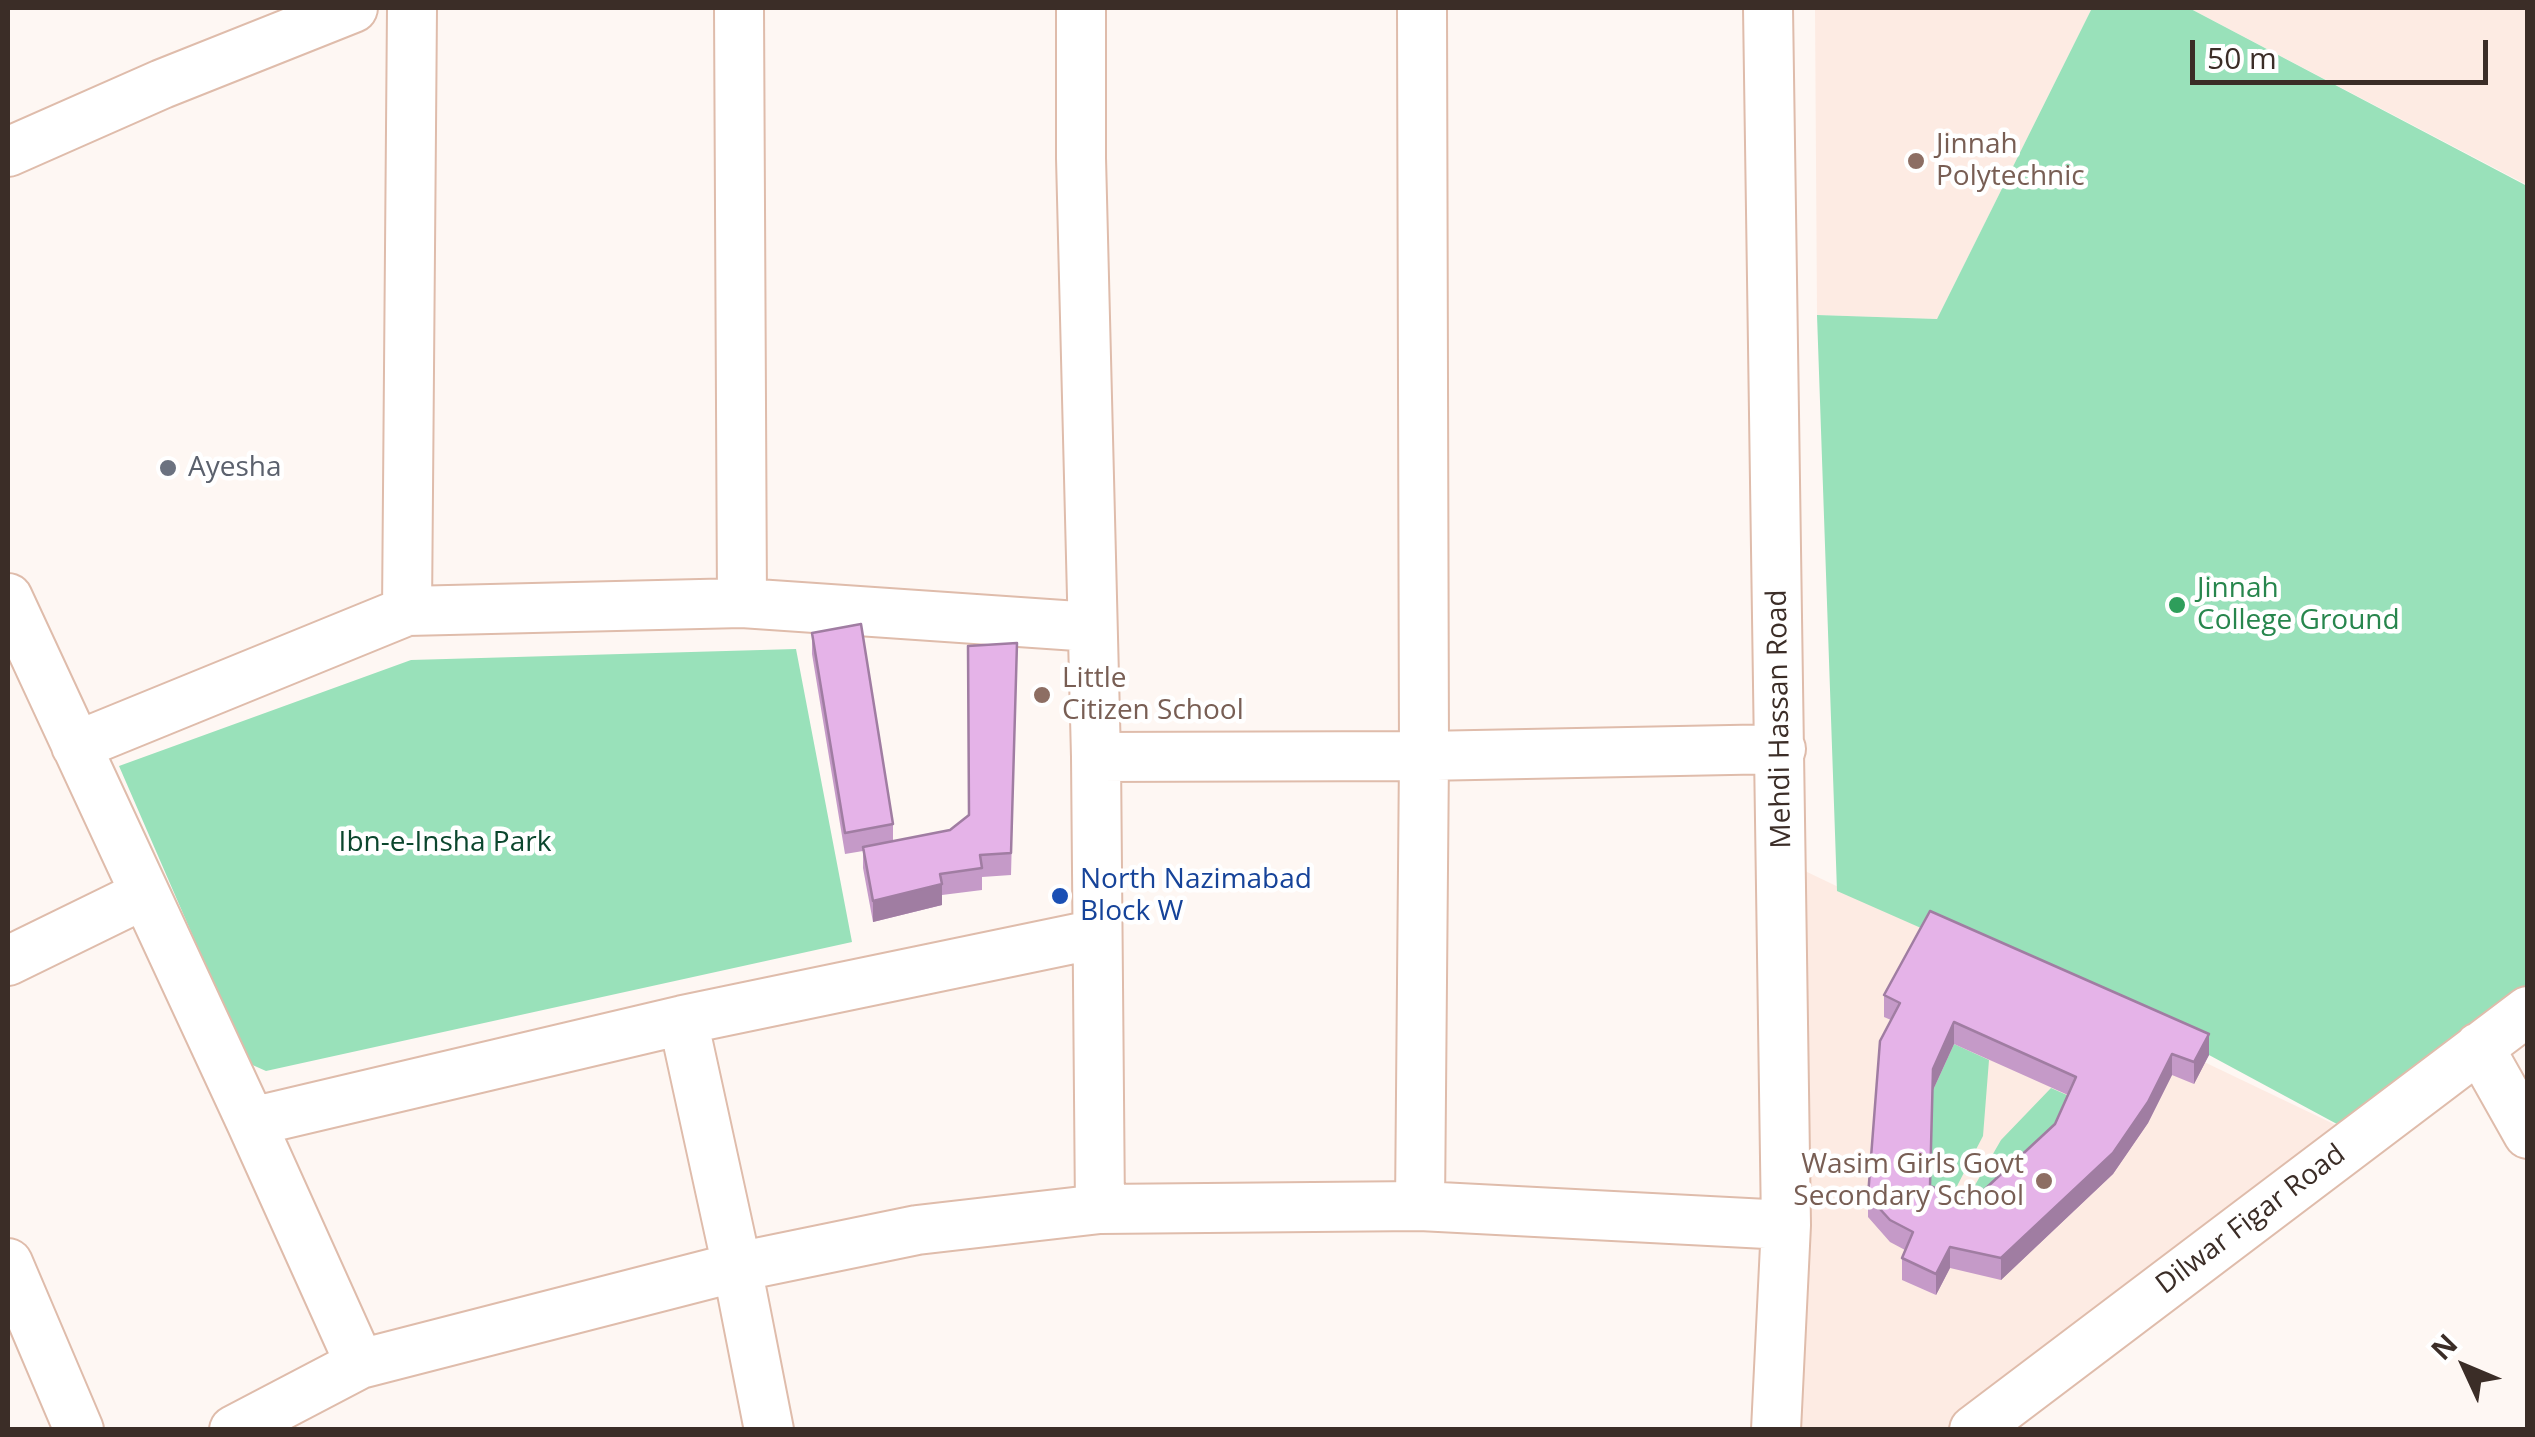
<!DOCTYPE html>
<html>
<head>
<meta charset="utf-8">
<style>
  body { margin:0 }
  #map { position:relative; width:2535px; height:1437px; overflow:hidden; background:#fef7f3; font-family:"Open Sans",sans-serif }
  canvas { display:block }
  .frame { position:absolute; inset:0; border:10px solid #3b2d27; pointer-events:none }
  .north { position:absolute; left:2415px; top:1317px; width:100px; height:100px; -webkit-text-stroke:8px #fff; paint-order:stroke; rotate:314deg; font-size:28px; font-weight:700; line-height:40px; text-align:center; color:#3b2d27 }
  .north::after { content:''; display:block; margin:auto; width:35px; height:45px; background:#3b2d27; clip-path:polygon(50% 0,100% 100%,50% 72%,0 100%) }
  .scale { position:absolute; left:2190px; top:40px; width:298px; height:45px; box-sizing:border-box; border:5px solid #3b2d27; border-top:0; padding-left:12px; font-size:30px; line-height:35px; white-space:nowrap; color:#3b2d27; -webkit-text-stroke:8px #fff; paint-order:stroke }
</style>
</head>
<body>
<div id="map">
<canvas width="2535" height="1437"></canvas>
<div class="frame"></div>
<div class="north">N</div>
<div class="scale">50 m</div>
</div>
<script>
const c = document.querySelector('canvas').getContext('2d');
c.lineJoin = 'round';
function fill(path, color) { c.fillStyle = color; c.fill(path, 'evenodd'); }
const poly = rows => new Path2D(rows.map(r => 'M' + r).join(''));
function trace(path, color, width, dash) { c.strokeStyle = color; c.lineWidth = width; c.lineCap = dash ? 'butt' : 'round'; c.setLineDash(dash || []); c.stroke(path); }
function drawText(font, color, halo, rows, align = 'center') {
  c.font = font + ' "Open Sans",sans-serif'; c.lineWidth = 9; c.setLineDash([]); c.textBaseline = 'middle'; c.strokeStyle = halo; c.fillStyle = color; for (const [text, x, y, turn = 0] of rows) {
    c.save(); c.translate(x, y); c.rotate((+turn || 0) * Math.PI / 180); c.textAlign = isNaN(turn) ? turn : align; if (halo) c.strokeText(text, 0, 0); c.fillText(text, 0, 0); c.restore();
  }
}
const built = poly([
  [1815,8,2092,8,1937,319,1817,315],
  [2189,8,2527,8,2527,186,2527,185],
  [1782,860,2361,1137,1974,1429,1776,1430]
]);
const green = poly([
  [2092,8,2189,8,2527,186,2527,1010,2361,1137,2209,1055,1837,891,1817,315,1937,319],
  [796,649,852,942,266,1071,248,1063,119,766,411,660],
  [1954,1044,1989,1060,1983,1136,1943,1213,1930,1207,1933,1090],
  [2051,1088,2076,1099,2055,1146,1956,1218,2001,1140]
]);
const minor = poly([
  [739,8,742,603],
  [1081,8,1081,158,1096,757,1100,1209],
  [1768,8,1786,1225,1776,1430],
  [8,152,162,84,353,8],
  [8,598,251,1122,360,1364],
  [407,611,412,8],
  [76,746,407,611,742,603,1092,627],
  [1096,757,1424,756,1781,749],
  [8,961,145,894],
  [683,1020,737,1267,769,1430],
  [2479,1047,2528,1134],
  [251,1122,683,1020,1097,934],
  [1420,1206,1424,756,1422,8],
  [8,1263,79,1430],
  [234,1430,360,1364,737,1267,917,1230,1100,1209,1420,1206,1786,1225],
  [1974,1430,2528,1011]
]);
const wall = poly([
  [812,633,893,824,893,841,950,830,969,816,1017,643,1011,875,982,877,982,890,942,895,942,905,873,922,863,868,863,851,845,854,812,654],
  [1884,995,2209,1055,2194,1084,2172,1075,2148,1123,2113,1174,2001,1280,1950,1268,1936,1295,1902,1280,1902,1258,1905,1250,1890,1242,1868,1217,1868,1196,1891,1020,1884,1017],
  [1954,1044,2068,1095,2055,1124,1971,1202,1930,1186,1933,1090]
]);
const shadedWall = poly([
  [942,884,942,905,873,922,873,901],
  [1954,1022,1954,1044,1933,1090,1933,1069],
  [2209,1034,2209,1055,2194,1084,2194,1062],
  [2172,1054,2172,1075,2148,1123,2113,1174,2001,1280,2001,1258],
  [1950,1247,1950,1268,1936,1295,1936,1274]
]);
const building = poly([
  [861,624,893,824,845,833,812,633,861,624],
  [1017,643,1011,853,980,855,982,868,940,874,942,884,873,901,863,847,950,830,969,815,968,646,1017,643],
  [1930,911,2209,1034,2194,1062,2172,1054,2148,1102,2113,1153,2001,1258,1950,1247,1936,1274,1902,1258,1913,1232,1890,1220,1868,1196,1880,1041,1900,1003,1884,995,1930,911],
  [1954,1022,2076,1077,2055,1124,1971,1202,1930,1186,1933,1069,1954,1022]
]);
const markers = [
  [1916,161,10,"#8d6e63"],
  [168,468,10,"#6b7280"],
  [2177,605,10,"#2e9e5b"],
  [1042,695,10,"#8d6e63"],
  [1060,896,10,"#1a4fb4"],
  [2044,1181,10,"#8d6e63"]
];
const educationNames = [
  ["Jinnah",1936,145],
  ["Polytechnic",1936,177],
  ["Little",1062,679],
  ["Citizen School",1062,711],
  ["Wasim Girls Govt",2024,1165,"right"],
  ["Secondary School",2024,1197,"right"]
];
const worshipNames = [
  ["Ayesha",188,468]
];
const leisureNames = [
  ["Jinnah",2197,589],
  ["College Ground",2197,621]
];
const streetNames = [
  ["Mehdi Hassan Road",1780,719,-91],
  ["Dilwar Figar Road",2251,1220,-37]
];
const parkNames = [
  ["Ibn-e-Insha Park",445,843]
];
const transitNames = [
  ["North Nazimabad",1080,880],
  ["Block W",1080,912]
];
fill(built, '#fdebe3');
fill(green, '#99e1ba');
trace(minor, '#dfbcab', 52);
trace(minor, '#fff', 48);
fill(wall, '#c59ac8');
fill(shadedWall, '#a07da2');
fill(building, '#e5b3e8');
trace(building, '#a07da2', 2.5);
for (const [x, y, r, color] of markers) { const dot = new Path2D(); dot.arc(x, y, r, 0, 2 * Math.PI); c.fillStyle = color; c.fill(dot); trace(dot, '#fff', 4); }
drawText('28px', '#785e54', '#fff', educationNames, 'left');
drawText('28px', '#5b616d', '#fff', worshipNames, 'left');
drawText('28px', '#27864d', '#fff', leisureNames, 'left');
drawText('28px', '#3b2d27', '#fff', streetNames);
drawText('28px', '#0b462d', '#fff', parkNames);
drawText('28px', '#164399', '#fff', transitNames, 'left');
</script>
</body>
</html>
